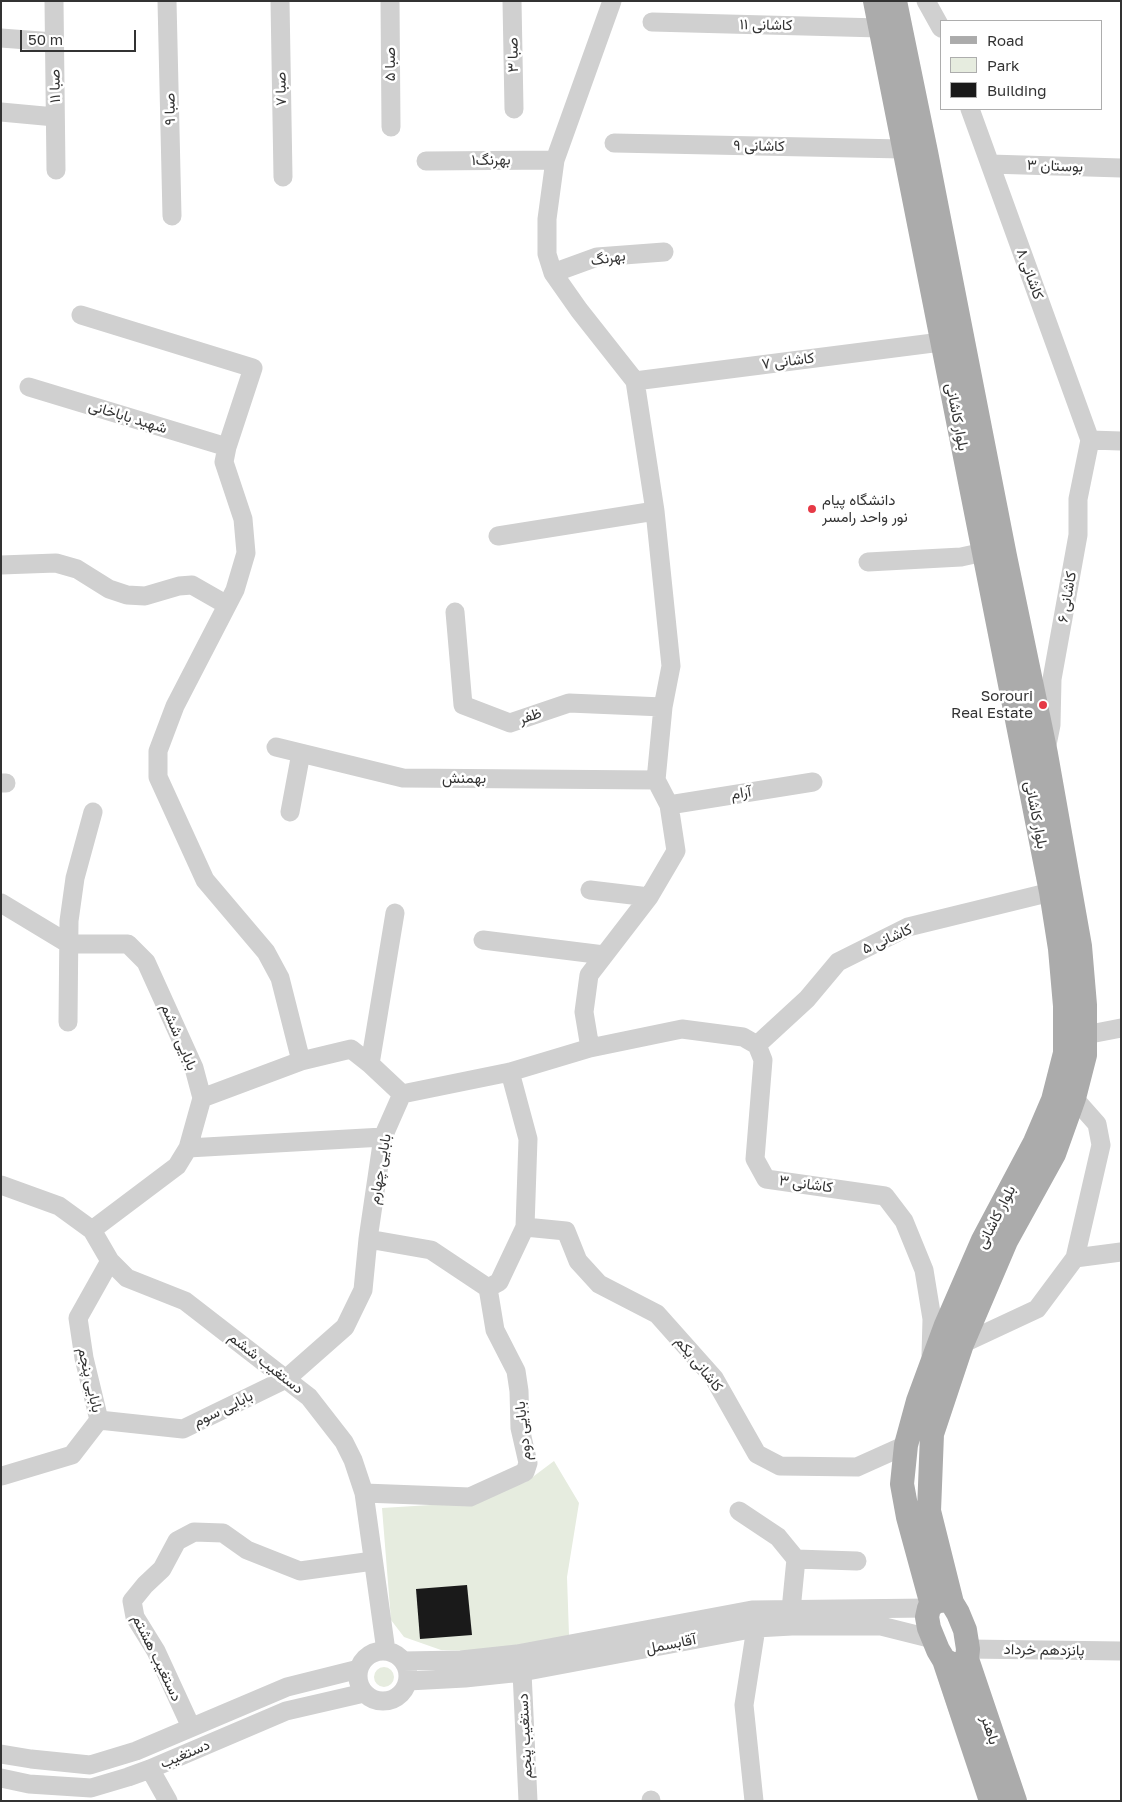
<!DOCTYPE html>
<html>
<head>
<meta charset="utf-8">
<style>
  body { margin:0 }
  #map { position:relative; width:1122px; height:1802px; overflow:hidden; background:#fff; font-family:"Golos Text",sans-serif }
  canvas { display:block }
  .frame { position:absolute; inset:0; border:2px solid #333; pointer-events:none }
  .legend { position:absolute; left:940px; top:20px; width:162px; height:90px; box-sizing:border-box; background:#fff; border:1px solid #adadad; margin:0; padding:6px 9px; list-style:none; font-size:15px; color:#333 }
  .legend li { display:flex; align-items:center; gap:10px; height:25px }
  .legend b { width:25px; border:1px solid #adadad }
  .scale { position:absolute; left:20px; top:30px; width:116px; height:22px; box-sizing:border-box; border:2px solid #333; border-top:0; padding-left:6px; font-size:15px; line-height:18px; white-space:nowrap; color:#333; -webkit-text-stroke:4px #fff; paint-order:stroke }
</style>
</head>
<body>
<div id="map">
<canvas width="1122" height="1802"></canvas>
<div class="frame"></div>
<ul class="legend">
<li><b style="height:6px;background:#ababab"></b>Road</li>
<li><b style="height:14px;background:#e6ecdf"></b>Park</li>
<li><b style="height:14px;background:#1a1a1a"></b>Building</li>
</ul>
<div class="scale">50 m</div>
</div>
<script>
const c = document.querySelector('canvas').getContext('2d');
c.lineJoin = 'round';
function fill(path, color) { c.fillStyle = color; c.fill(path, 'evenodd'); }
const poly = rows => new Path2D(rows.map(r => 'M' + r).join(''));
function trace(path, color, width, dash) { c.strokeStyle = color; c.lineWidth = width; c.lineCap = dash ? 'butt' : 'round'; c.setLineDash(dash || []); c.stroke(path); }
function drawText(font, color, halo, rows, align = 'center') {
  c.font = font + ' "Golos Text",Vazirmatn,sans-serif'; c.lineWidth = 5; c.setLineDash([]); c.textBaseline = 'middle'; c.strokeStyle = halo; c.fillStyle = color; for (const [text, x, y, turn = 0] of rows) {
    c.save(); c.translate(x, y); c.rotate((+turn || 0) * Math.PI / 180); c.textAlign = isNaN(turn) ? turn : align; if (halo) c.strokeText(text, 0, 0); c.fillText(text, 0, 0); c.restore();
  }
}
const green = poly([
  [554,1461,579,1503,567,1577,569,1635,502,1652,441,1650,404,1637,391,1620,382,1508,463,1503,526,1482],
  '374 1677a10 10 0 1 1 20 0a10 10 0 1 1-20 0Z'
]);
const building = poly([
  [467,1585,472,1635,420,1639,416,1589]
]);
const minor = poly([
  [54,1,56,170],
  [167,1,172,216],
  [280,1,283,177],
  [390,1,391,127],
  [512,1,514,109],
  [926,1,941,28],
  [652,22,880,28],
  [1,38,54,42],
  [970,109,1090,440],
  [1,112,55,117],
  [614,143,903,149],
  [426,161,555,160],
  [990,164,1121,168],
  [553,273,597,257,664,252],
  [81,315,253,368,227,447,224,462,243,519,246,553,235,590,175,706,158,751,158,777,205,880,266,952,280,978,301,1061],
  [635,381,941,342],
  [29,387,227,447],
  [1090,440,1121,441],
  [498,536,655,511],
  [868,562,961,557,984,552],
  [1,565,56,563,77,569,109,589,127,595,145,596,179,586,192,585,227,605],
  [455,612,463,705,510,723,569,703,663,707],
  [1047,745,1051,725,1052,679,1078,535,1078,499,1090,440],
  [276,747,403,778,656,780],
  [1,783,6,783],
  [669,805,813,782],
  [290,812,301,753],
  [590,890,649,897],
  [1,903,69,944,128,944,146,962,194,1068,202,1098,188,1148,177,1166,92,1230],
  [483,940,604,955],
  [68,1022,69,921,75,878,93,812],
  [1085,1035,1121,1028],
  [757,1045,807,999,838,962,908,927,1051,892],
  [590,1048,584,1012,589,975,649,897,676,851,669,805,656,780,663,707,671,666,655,511,635,381,579,310,553,273,547,254,547,219,555,160,612,1],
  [370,1064,395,913],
  [202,1098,301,1061,351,1049,370,1064,402,1094],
  [188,1148,383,1137],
  [1,1185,59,1206,92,1230,110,1261,127,1278,185,1301,309,1397,344,1442,353,1460,364,1493,386,1651],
  [525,1227,566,1231,578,1261,599,1284,657,1314,714,1378,757,1454,780,1466,857,1467,906,1445],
  [368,1239,431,1250,488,1288],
  [1075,1258,1121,1252],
  [488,1288,499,1282,525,1227,528,1139,510,1072],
  [962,1344,1037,1309,1075,1258,1101,1145,1097,1124,1074,1098],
  [99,1420,183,1429,286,1379,345,1327,363,1290,368,1239,383,1137,402,1094,510,1072,590,1048,682,1029,743,1037,757,1045,763,1060,755,1159,766,1179,885,1196,904,1221,924,1270,932,1319,931,1355],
  [2,1476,72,1455,99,1420,84,1358,78,1318,110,1261],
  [364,1493,470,1497,525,1472,528,1463,520,1428,519,1391,516,1371,495,1330,488,1288],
  [739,1511,778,1537,796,1559,791,1610],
  [796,1559,857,1561],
  [968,1649,1121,1651],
  '358 1676a25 25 0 1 1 50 0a25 25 0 1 1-50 0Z',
  [403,1661,461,1660,517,1654,752,1610,929,1608],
  [522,1672,528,1801],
  [408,1681,465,1678,522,1672,756,1628,792,1626,881,1626,933,1639],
  [191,1727,156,1651,135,1617,132,1601,145,1585,162,1569,177,1541,194,1532,223,1533,247,1550,300,1571,373,1561],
  [1,1754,31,1759,90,1765,136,1751,287,1687,359,1669],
  [150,1769,168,1801],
  [1,1778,29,1784,91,1788,128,1777,150,1769,286,1711,364,1693],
  [651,1800,651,1801],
  [754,1801,744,1705,756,1628]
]);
const major = poly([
  [875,1,1051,892,1060,949,1065,1006,1065,1053,1053,1100,1035,1142,983,1240,946,1325,918,1401,906,1445,902,1484,908,1517,932,1605],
  [895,1,926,152,1005,556,1046,754,1080,946,1085,1005,1085,1055,1074,1098,1054,1154,1006,1241,962,1344,932,1434,929,1511,952,1603],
  [967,1659,960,1664,952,1664,944,1660,938,1650,929,1628,927,1617,929,1608,935,1602,944,1600,952,1603,958,1613,965,1630,968,1649,967,1659,1015,1801],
  [944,1660,991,1801]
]);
const markers = [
  [812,509,5,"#e63946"],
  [1043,705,5,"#e63946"]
];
const streetNames = [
  ["کاشانی ۱۱",766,25,1],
  ["صبا ۳",513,55,-91],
  ["صبا ۵",390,64,-90],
  ["صبا ۱۱",55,86,-91],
  ["صبا ۷",281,89,-91],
  ["صبا ۹",170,109,-91],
  ["کاشانی ۹",759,146,1],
  ["۱بهرنگ",491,160,-1],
  ["بوستان ۳",1055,166,2],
  ["بهرنگ",608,258,-9],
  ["کاشانی ۸",1030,274,70],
  ["کاشانی ۷",788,361,-7],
  ["شهید باباخانی",128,417,17],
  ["بلوار کاشانی",957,417,79],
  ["کاشانی ۶",1067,597,-80],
  ["ظفر",530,716,-19],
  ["بهمنش",464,778],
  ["آرام",741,793,-9],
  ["بلوار کاشانی",1036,815,79],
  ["کاشانی ۵",887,939,-24],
  ["بابایی ششم",179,1037,67],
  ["بابایی چهارم",380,1169,-80],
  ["کاشانی ۳",806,1184,8],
  ["بلوار کاشانی",996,1217,-63],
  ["دستغیب ششم",266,1363,38],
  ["کاشانی یکم",699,1364,51],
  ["بابایی پنجم",90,1380,77],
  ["بابایی سوم",223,1409,-26],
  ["بابایی دوم",523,1431,-96],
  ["آقابسمل",671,1644,-11],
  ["پانزدهم خرداد",1044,1650,1],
  ["دستغیب هشتم",157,1658,64],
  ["باهنر",990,1730,72],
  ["دستغیب پنجم",525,1736,-93],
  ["دستغیب",185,1754,-23]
];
const poiNames = [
  ["دانشگاه پیام",822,500],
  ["نور واحد رامسر",822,517],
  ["Sorouri",1033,696,"right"],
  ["Real Estate",1033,713,"right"]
];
fill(green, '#e6ecdf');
fill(building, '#1a1a1a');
trace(minor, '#d0d0d0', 19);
trace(major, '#ababab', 24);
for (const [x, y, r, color] of markers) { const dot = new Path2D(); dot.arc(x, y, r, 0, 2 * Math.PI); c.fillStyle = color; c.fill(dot); trace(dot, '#fff', 2); }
drawText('15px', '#333', '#fff', streetNames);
drawText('15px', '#333', '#fff', poiNames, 'left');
</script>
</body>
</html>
